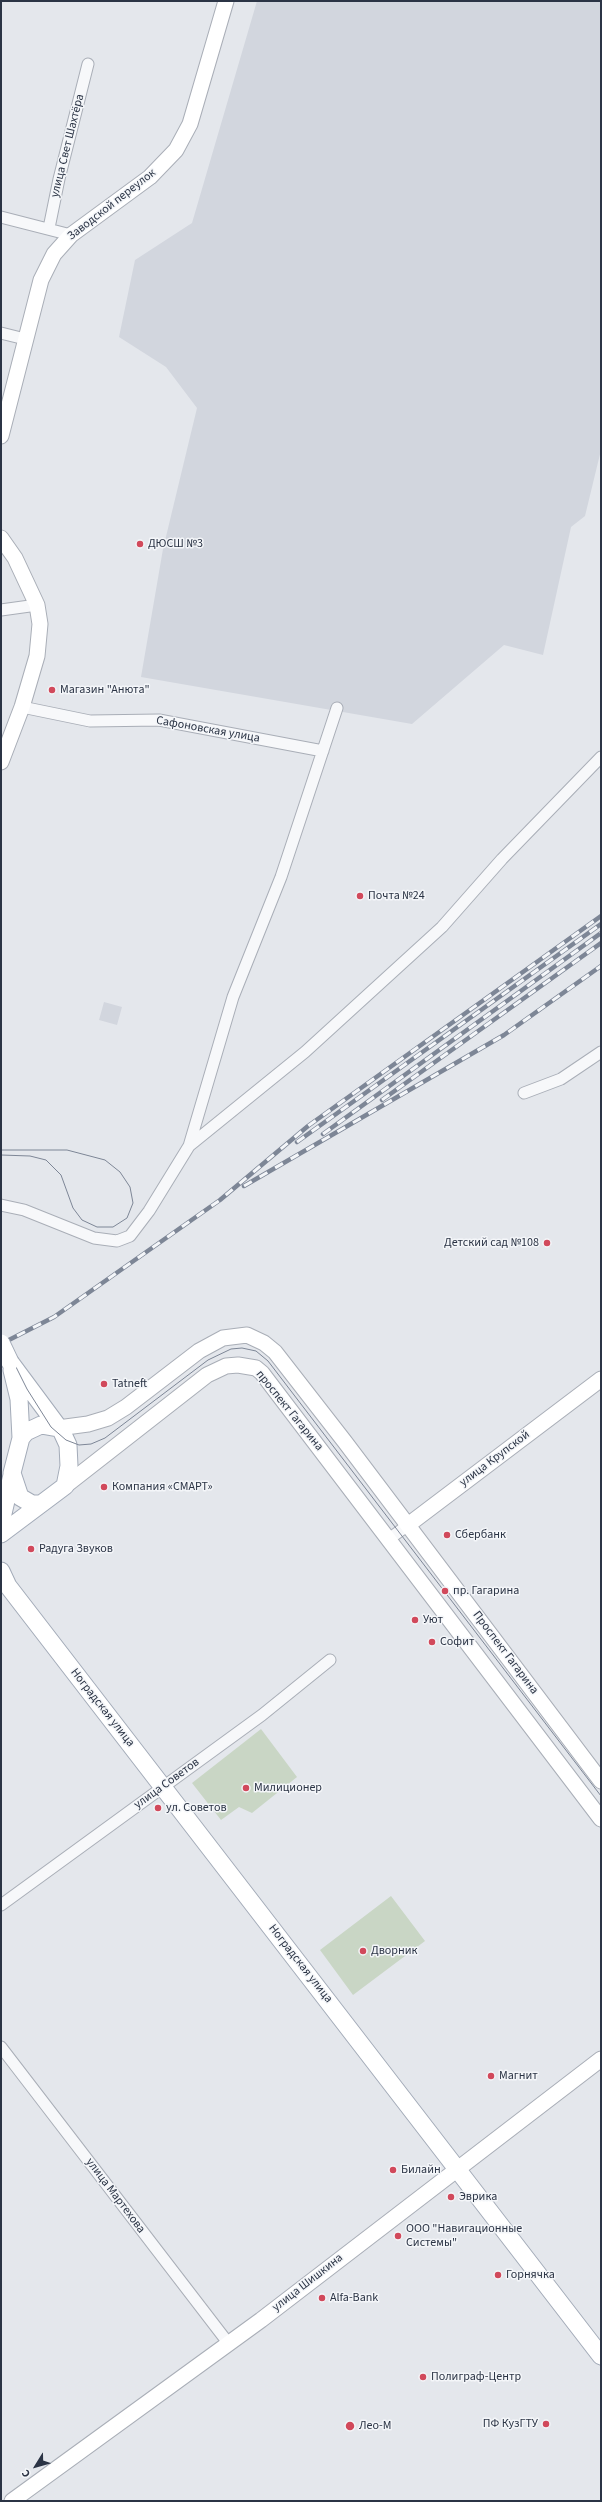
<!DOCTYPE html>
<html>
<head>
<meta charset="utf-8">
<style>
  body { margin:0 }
  #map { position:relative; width:602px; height:2502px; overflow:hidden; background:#e4e7ec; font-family:"Source Sans 3",sans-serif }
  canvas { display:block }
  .frame { position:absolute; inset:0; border:2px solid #2b3445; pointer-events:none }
  .north { position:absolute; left:16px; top:2446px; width:40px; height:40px; -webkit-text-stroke:3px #f4f6f9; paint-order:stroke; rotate:233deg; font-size:11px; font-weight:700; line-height:16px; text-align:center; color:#2b3445 }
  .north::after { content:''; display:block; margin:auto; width:14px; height:18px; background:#2b3445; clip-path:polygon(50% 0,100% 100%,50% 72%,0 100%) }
</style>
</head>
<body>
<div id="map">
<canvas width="602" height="2502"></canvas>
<div class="frame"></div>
<div class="north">С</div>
</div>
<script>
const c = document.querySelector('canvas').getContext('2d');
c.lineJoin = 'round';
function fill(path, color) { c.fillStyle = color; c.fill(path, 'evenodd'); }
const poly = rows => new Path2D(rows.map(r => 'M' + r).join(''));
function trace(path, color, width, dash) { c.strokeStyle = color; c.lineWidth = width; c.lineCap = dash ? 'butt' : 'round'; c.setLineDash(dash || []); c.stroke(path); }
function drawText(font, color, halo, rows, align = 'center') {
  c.font = font + ' "Source Sans 3",sans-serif'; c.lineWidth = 3; c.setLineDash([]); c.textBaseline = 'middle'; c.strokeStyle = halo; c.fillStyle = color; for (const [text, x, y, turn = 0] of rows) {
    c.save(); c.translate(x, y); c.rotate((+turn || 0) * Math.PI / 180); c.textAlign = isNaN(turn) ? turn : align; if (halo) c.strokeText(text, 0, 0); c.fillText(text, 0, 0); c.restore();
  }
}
const built = poly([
  [257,1,601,1,601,450,585,516,571,527,543,655,504,645,412,724,141,677,163,549,197,408,166,367,119,337,135,260,192,223],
  [104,1002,122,1007,117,1025,99,1020]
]);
const green = poly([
  [261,1729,297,1777,252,1813,239,1807,221,1820,192,1783],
  [391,1896,425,1941,353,1995,320,1950]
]);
const street = poly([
  [1,217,71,235],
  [49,228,59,179,88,64],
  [1,333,25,339],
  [1,610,37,605],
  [22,707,90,721,159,720,323,751],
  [524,1093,561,1079,601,1052],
  [189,1146,233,997,281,877,337,708],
  [1,1205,24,1210,94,1238,117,1241,130,1236,149,1211,189,1146,305,1052,442,927,502,859,601,757],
  [389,1539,408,1525],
  [1,1905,262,1715,330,1660],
  [1,2047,229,2344]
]);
const secondary = poly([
  [1,436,41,280,54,254,71,235,150,177,176,150,190,124,226,1],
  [1,538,15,558,37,605,40,624,37,656,22,707,1,762],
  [58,1428,88,1424,108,1418,126,1407,199,1351,223,1338,247,1335,264,1343,275,1352,345,1442,601,1781],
  [65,1486,207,1375,226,1366,238,1365,256,1368,262,1373,601,1819],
  [408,1525,601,1379],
  [12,2501,261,2320,601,2059]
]);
const primary = poly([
  [12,1370,19,1399,21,1438],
  [41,1504,32,1504,20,1497,12,1473,21,1438,26,1432,41,1425,58,1428],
  [1,1522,12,1475],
  [1,1534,65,1486,69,1466,68,1445,62,1432,10,1362],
  [1,1571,8,1586,601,2356]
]);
const tram = poly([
  [1,1150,67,1150,105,1160,120,1172,130,1187,133,1203,127,1218,113,1227,97,1227,82,1220,73,1208,61,1175,46,1160,30,1156,1,1155],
  [1,1337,27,1389,51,1427,66,1440,79,1445,91,1444,105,1438,208,1360,231,1349,242,1348,256,1351,268,1361,601,1796]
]);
const rail = poly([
  [382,1100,601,943],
  [323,1134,601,933],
  [297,1142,601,924],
  [244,1186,504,1035,601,966],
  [1,1344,54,1317,220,1200,308,1126,601,916]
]);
const primaryBridge = poly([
  [1,1343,10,1362]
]);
const markers = [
  [140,544,4,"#d1495b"],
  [52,690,4,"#d1495b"],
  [360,896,4,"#d1495b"],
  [547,1243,4,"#d1495b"],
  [104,1384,4,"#d1495b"],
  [104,1487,4,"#d1495b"],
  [447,1535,4,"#d1495b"],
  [31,1549,4,"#d1495b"],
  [445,1591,4,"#d1495b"],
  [415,1620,4,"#d1495b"],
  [432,1642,4,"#d1495b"],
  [246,1788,4,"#d1495b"],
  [158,1808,4,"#d1495b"],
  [363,1951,4,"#d1495b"],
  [491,2076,4,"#d1495b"],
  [393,2170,4,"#d1495b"],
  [451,2197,4,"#d1495b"],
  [398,2236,4,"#d1495b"],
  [498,2275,4,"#d1495b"],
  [322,2298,4,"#d1495b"],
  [423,2377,4,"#d1495b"],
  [546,2424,4,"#d1495b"],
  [350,2426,5,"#d1495b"]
];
const streetNames = [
  ["улица Свет Шахтёра",68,146,-76],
  ["Заводской переулок",112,205,-38],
  ["Сафоновская улица",208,730,10],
  ["проспект Гагарина",289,1411,51],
  ["улица Крупской",495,1459,-37],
  ["Проспект Гагарина",505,1653,53],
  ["Ноградская улица",102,1708,52],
  ["улица Советов",167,1784,-36],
  ["Ноградская улица",300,1964,52],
  ["улица Мартехова",115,2196,53],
  ["улица Шишкина",308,2283,-38]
];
const poiNames = [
  ["ДЮСШ №3",148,544],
  ["Магазин \"Анюта\"",60,690],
  ["Почта №24",368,896],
  ["Детский сад №108",539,1243,"right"],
  ["Tatneft",112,1384],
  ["Компания «СМАРТ»",112,1487],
  ["Сбербанк",455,1535],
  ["Радуга Звуков",39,1549],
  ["пр. Гагарина",453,1591],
  ["Уют",423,1620],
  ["Софит",440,1642],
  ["Милиционер",254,1788],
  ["ул. Советов",166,1808],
  ["Дворник",371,1951],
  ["Магнит",499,2076],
  ["Билайн",401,2170],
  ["Эврика",459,2197],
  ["ООО \"Навигационные",406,2229],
  ["Системы\"",406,2243],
  ["Горнячка",506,2275],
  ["Alfa-Bank",330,2298],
  ["Полиграф-Центр",431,2377],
  ["ПФ КузГТУ",538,2424,"right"],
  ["Лео-М",359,2426]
];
fill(built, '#d2d6de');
fill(green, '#c9d6c5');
trace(street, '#a9aeb7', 13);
trace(secondary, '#a9aeb7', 17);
trace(primary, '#a3abb8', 19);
trace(street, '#f7f8fa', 11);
trace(secondary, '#fff', 15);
trace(primary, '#fff', 17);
trace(tram, '#7d8696', 1);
trace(rail, '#7d8696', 4.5);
trace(rail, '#f4f6f9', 3, [9]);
trace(primaryBridge, '#a3abb8', 19, []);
trace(primaryBridge, '#fff', 17);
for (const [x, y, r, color] of markers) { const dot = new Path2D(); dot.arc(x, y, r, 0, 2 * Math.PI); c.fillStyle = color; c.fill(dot); trace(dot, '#f4f6f9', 1.5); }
drawText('12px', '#2b3445', '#f4f6f9', streetNames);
drawText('12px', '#2b3445', '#f4f6f9', poiNames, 'left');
</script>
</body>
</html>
